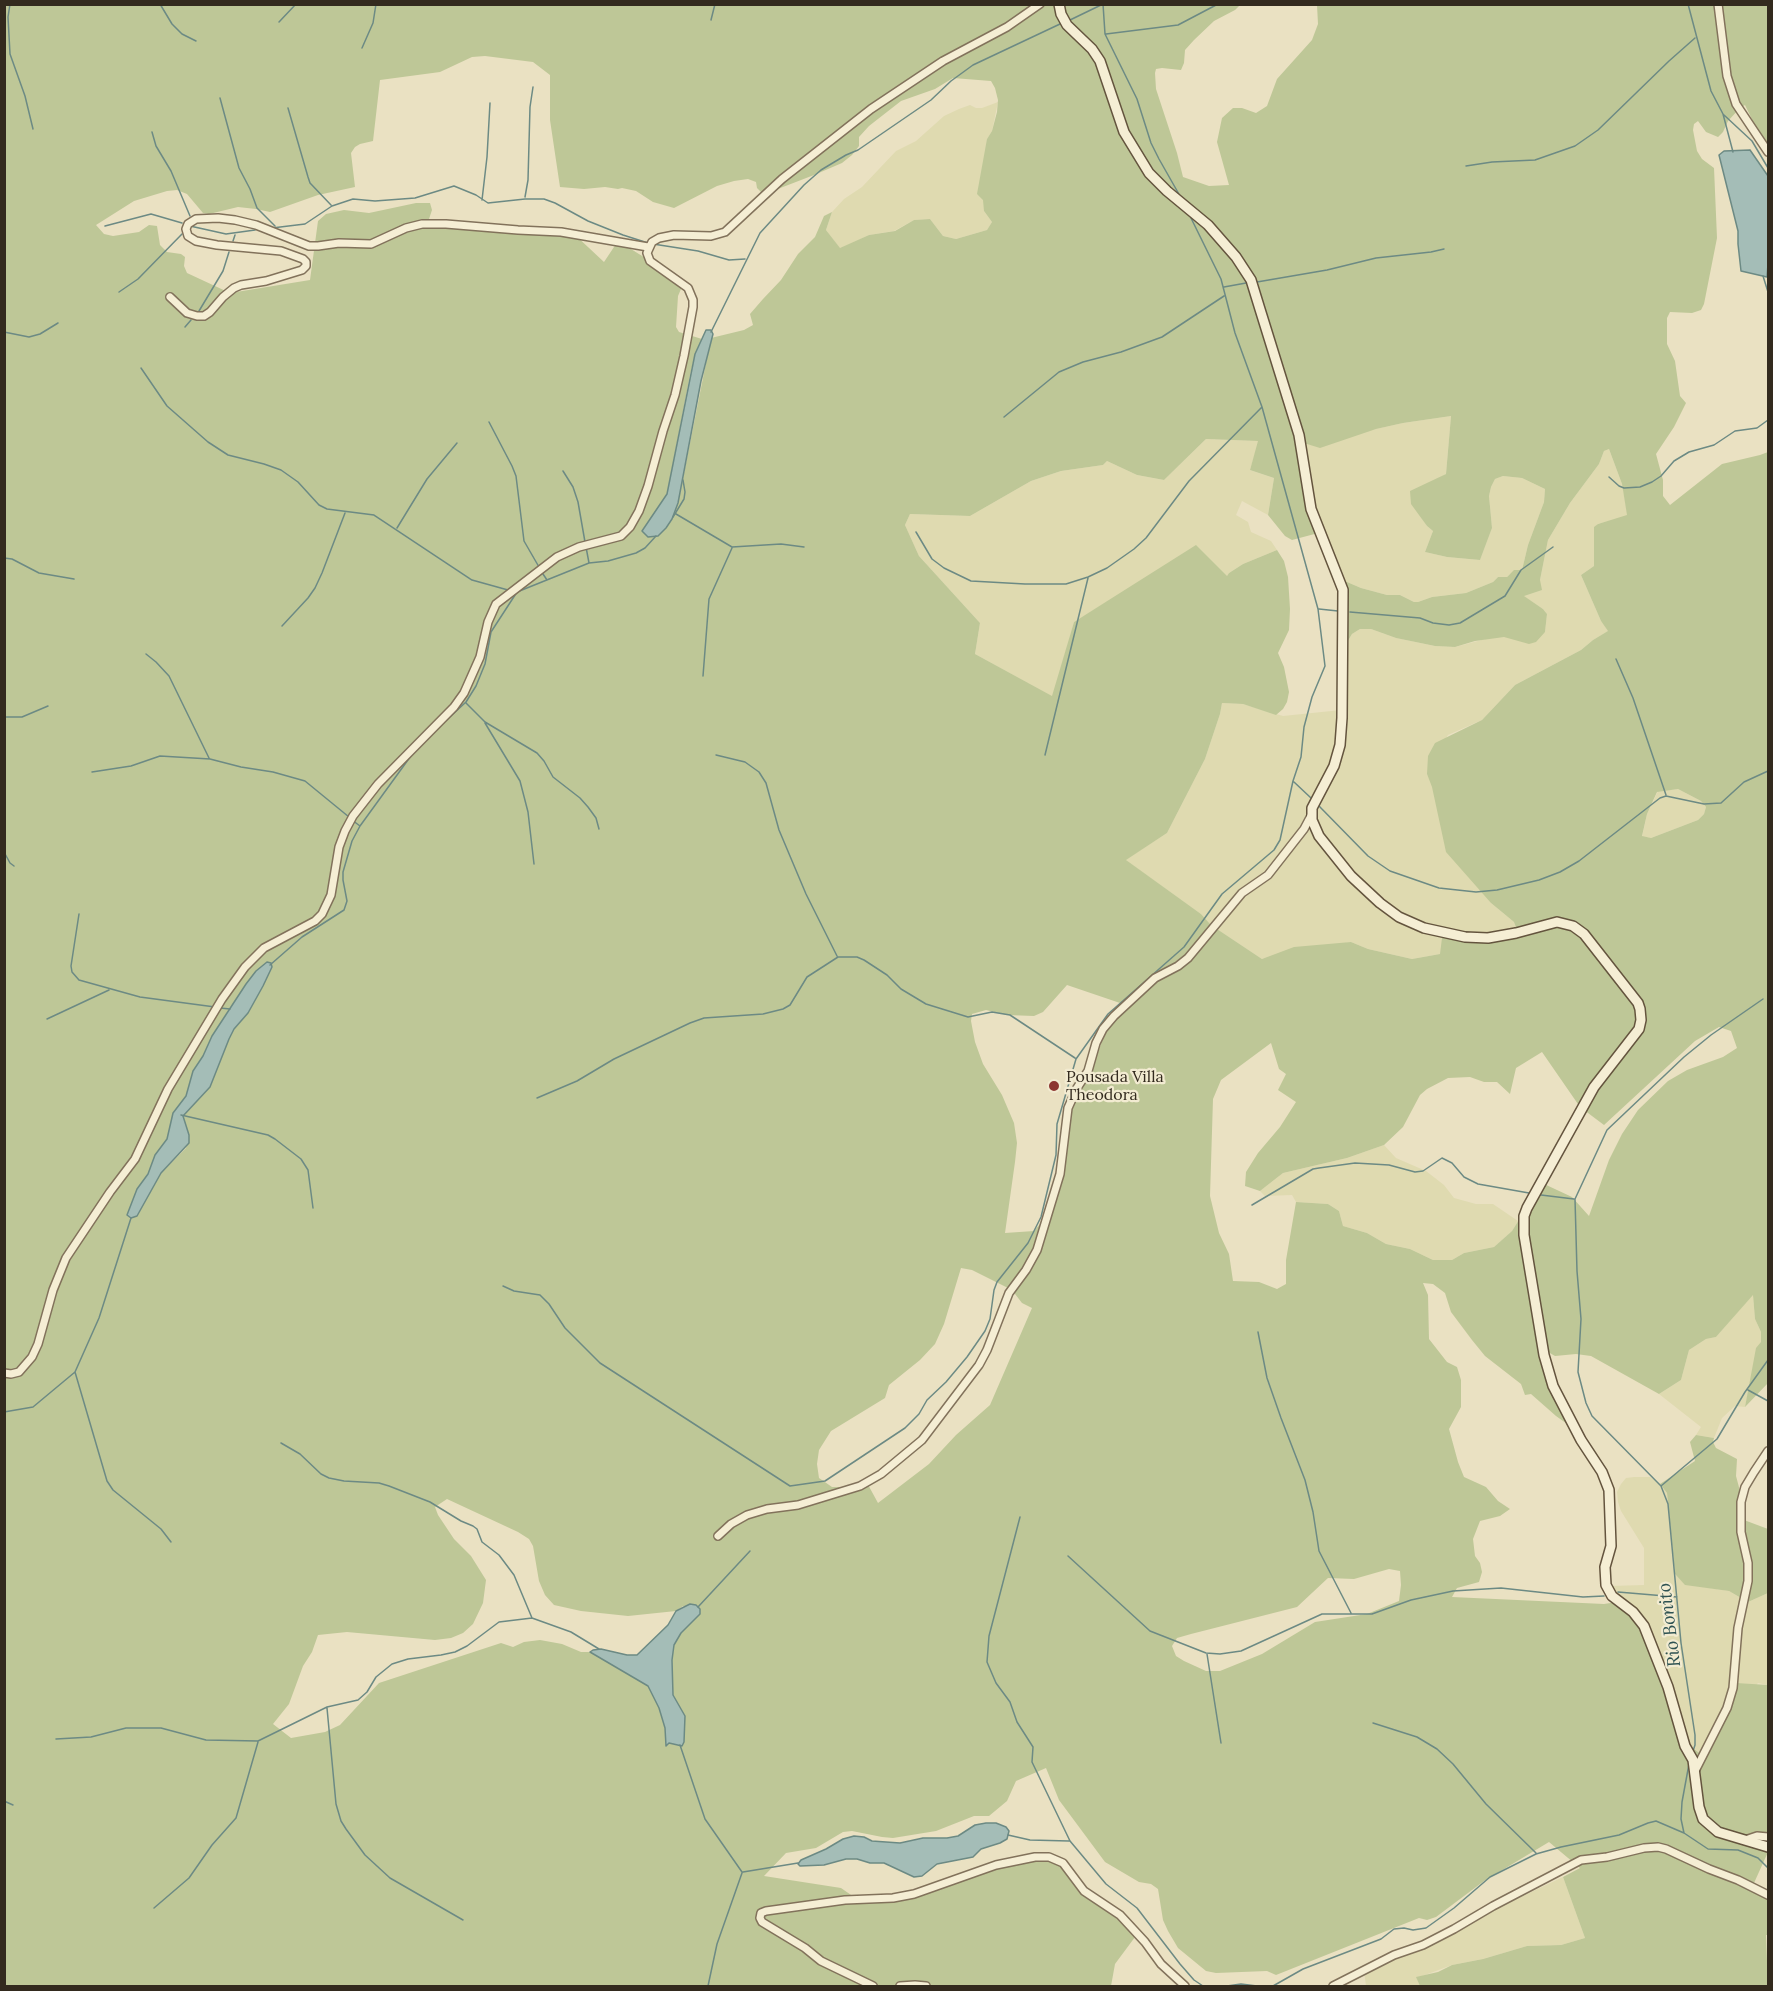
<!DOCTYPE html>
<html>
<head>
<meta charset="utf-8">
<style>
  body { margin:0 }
  #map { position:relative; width:1773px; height:1991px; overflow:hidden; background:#eae1c2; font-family:Lora,serif }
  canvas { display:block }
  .frame { position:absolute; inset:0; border:6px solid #332a1e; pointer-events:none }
</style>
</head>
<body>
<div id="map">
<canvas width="1773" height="1991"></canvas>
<div class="frame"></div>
</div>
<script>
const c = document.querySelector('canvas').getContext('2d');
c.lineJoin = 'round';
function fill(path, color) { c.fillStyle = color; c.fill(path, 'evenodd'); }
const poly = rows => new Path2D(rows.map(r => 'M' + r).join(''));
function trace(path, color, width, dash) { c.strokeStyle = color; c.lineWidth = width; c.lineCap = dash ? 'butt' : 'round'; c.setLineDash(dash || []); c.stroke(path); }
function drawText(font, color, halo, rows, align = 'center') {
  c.font = font + ' Lora,serif'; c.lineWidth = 4.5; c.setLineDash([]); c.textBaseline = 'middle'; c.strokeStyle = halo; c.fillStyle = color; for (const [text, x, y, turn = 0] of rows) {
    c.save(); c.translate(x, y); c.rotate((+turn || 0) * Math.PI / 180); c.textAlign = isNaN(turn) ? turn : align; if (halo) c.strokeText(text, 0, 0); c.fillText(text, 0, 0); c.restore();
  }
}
const farmland = poly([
  [998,102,992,131,987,139,984,211,992,222,987,230,956,239,943,236,930,219,914,220,894,231,869,235,840,249,826,230,832,212,844,199,862,187,896,151,916,141,944,116,959,109,970,105,976,108,982,108],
  [1451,416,1446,474,1441,477,1420,515,1427,526,1433,531,1425,552,1447,557,1480,560,1492,528,1489,496,1491,487,1495,479,1503,476,1522,478,1545,489,1544,502,1528,545,1522,570,1510,574,1507,577,1498,577,1493,582,1466,593,1432,597,1418,602,1414,602,1400,595,1387,595,1361,588,1340,579,1316,512,1303,445,1403,423],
  [1206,439,1259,441,1250,470,1274,478,1268,515,1242,501,1236,515,1248,522,1251,532,1271,541,1277,550,1243,564,1229,573,1227,576,1119,595,1074,622,1053,697,975,654,980,623,919,556,905,525,910,514,970,516,1031,481,1061,471,1103,465,1107,461,1137,475,1164,480],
  [1609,449,1622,484,1628,516,1598,524,1594,566,1581,575,1601,621,1609,631,1593,640,1581,650,1515,685,1482,720,1448,735,1427,774,1491,903,1514,922,1517,930,1440,954,1412,959,1368,949,1351,942,1262,959,1211,925,1201,914,1125,860,1167,833,1205,759,1220,714,1222,703,1243,704,1283,716,1341,710,1346,644,1352,634,1360,629,1371,629,1396,638,1435,646,1455,647,1489,638,1545,632,1547,614,1543,609,1523,596,1540,580,1548,540,1570,503,1599,464,1604,451],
  [1678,789,1701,801,1706,807,1704,814,1698,820,1651,838,1642,837,1647,814,1658,791],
  [1384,1145,1396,1158,1426,1171,1444,1185,1454,1198,1476,1204,1493,1204,1518,1221,1512,1231,1494,1247,1464,1253,1452,1260,1433,1260,1410,1249,1386,1244,1367,1233,1343,1226,1339,1211,1328,1204,1296,1202,1292,1195,1265,1196,1260,1191,1283,1173,1347,1158],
  [1753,1294,1755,1319,1761,1332,1761,1342,1745,1407,1735,1406,1722,1418,1714,1438,1696,1435,1701,1427,1659,1394,1681,1380,1689,1350,1706,1339,1716,1337],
  [1634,1477,1650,1477,1660,1484,1667,1493,1675,1574,1685,1584,1729,1591,1748,1602,1768,1593,1768,1685,1758,1683,1703,1755,1689,1745,1640,1623,1610,1586,1644,1585,1644,1548,1621,1511,1618,1502,1617,1492,1621,1484,1626,1478],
  [1563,1877,1585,1938,1561,1945,1527,1946,1483,1959,1452,1965,1417,1978,1420,1986,1366,1986,1364,1971]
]);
const green = poly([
  [4,5,1240,5,1235,10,1214,21,1194,40,1185,50,1184,63,1181,70,1162,68,1156,69,1155,73,1156,89,1177,153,1183,177,1209,186,1229,185,1217,142,1222,118,1233,108,1242,108,1256,113,1267,106,1277,79,1312,40,1318,24,1317,5,1768,5,1768,152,1745,105,1739,109,1728,121,1723,132,1718,137,1706,132,1698,121,1694,124,1693,130,1697,151,1702,159,1714,168,1717,238,1704,304,1701,310,1692,313,1670,312,1667,318,1667,344,1675,361,1680,396,1686,403,1674,427,1656,454,1663,480,1663,496,1670,505,1722,464,1760,455,1768,452,1768,1383,1745,1407,1756,1348,1761,1342,1761,1332,1755,1319,1753,1295,1716,1337,1706,1339,1689,1350,1681,1380,1659,1394,1591,1356,1576,1354,1555,1356,1548,1352,1548,1369,1570,1426,1556,1416,1531,1394,1525,1395,1521,1384,1485,1356,1472,1340,1451,1312,1445,1293,1433,1284,1423,1283,1428,1295,1429,1339,1447,1362,1457,1367,1461,1380,1461,1407,1449,1429,1458,1462,1464,1477,1486,1487,1498,1501,1510,1509,1500,1516,1480,1521,1473,1539,1475,1556,1480,1563,1482,1572,1479,1582,1457,1588,1452,1597,1604,1604,1617,1602,1640,1623,1678,1714,1689,1745,1702,1755,1736,1683,1768,1685,1768,1852,1754,1883,1768,1890,1768,1935,1766,1935,1768,1986,1420,1986,1416,1977,1438,1972,1452,1965,1483,1959,1527,1946,1561,1945,1585,1938,1563,1877,1580,1868,1549,1842,1484,1881,1436,1917,1427,1920,1419,1918,1276,1975,1267,1971,1216,1973,1206,1971,1178,1948,1168,1931,1163,1920,1158,1889,1151,1884,1139,1882,1105,1862,1059,1800,1046,1768,1016,1781,1007,1801,989,1816,974,1816,936,1831,893,1838,882,1837,852,1831,843,1832,816,1848,786,1853,764,1876,841,1888,854,1897,921,1893,973,1870,1053,1857,1070,1869,1075,1885,1124,1915,1132,1922,1138,1933,1115,1964,1111,1986,5,1986],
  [485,56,533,62,550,75,550,120,560,187,584,189,605,187,618,189,622,188,636,191,653,202,674,208,717,186,734,181,748,179,756,182,757,188,761,192,770,192,814,175,842,163,852,155,859,146,859,137,869,126,901,101,935,89,953,78,991,81,995,88,998,100,997,112,992,131,987,139,977,194,983,200,984,211,992,222,987,230,956,239,943,236,930,219,914,220,895,231,869,235,840,248,826,230,832,212,824,216,815,237,798,254,781,280,763,299,750,314,753,325,744,330,711,338,678,503,659,507,667,494,690,375,695,354,702,339,679,332,676,327,678,296,684,282,618,241,604,262,573,233,562,227,540,235,428,222,432,210,430,203,416,203,369,213,344,210,326,214,318,221,310,280,230,293,187,273,184,266,185,257,181,254,167,252,160,245,157,226,149,225,139,232,113,236,104,234,96,225,134,201,167,191,177,190,187,194,203,213,209,214,238,207,256,209,270,212,318,195,355,187,351,153,355,147,360,144,373,141,380,80,440,72,472,57],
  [1451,416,1446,474,1410,491,1411,504,1427,526,1433,531,1425,552,1447,557,1480,560,1492,528,1489,496,1491,487,1495,479,1503,476,1522,478,1545,489,1544,502,1528,545,1522,570,1514,570,1507,577,1498,577,1493,582,1466,593,1432,597,1418,602,1414,602,1400,595,1387,595,1361,588,1340,579,1346,644,1352,634,1360,629,1371,629,1396,638,1435,646,1455,647,1475,641,1504,637,1529,644,1536,642,1545,632,1547,614,1543,609,1524,596,1542,590,1540,580,1548,540,1570,503,1599,464,1604,451,1609,449,1622,484,1627,515,1598,524,1594,527,1594,566,1581,575,1601,621,1608,631,1593,640,1581,650,1515,685,1482,720,1435,743,1428,756,1427,774,1432,787,1446,852,1491,903,1514,922,1517,930,1486,935,1471,935,1443,930,1440,954,1412,959,1368,949,1351,942,1294,947,1262,959,1211,925,1201,914,1126,860,1167,833,1205,759,1220,714,1222,703,1243,704,1276,715,1283,709,1287,702,1289,692,1284,667,1278,653,1289,630,1290,609,1288,577,1284,561,1277,550,1243,564,1229,573,1227,576,1196,545,1074,622,1052,696,975,654,980,623,919,556,905,525,910,514,970,516,1031,481,1061,471,1103,465,1107,461,1137,475,1164,480,1206,439,1258,441,1250,470,1274,478,1268,515,1285,536,1292,540,1322,532,1316,512,1303,445,1307,444,1320,448,1376,429,1403,423],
  [1678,789,1701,801,1706,807,1704,814,1698,820,1651,838,1642,836,1647,814,1657,792],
  [246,984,263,986,248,1013,234,1029,229,1039,210,1087,183,1116,189,1135,186,1148,161,1173,137,1216,131,1218,137,1189,148,1174,160,1149,167,1139,173,1113,186,1096,193,1071,203,1056,212,1036],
  [1067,985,1120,1003,1101,1044,1091,1071,1074,1098,1068,1116,1051,1211,1034,1231,1005,1233,1015,1162,1017,1143,1014,1123,1002,1095,983,1064,975,1042,971,1021,972,1014,986,1010,1007,1015,1034,1016,1043,1012],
  [1719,1027,1731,1031,1737,1048,1723,1057,1687,1070,1668,1081,1638,1110,1622,1134,1609,1160,1589,1216,1572,1197,1542,1183,1512,1231,1494,1247,1464,1253,1452,1260,1433,1260,1410,1249,1386,1244,1367,1233,1343,1226,1339,1211,1328,1204,1296,1202,1286,1260,1286,1284,1277,1289,1259,1282,1233,1281,1229,1254,1219,1233,1210,1196,1213,1099,1221,1080,1271,1043,1279,1069,1286,1074,1278,1090,1296,1102,1280,1127,1258,1153,1246,1172,1245,1186,1260,1191,1283,1173,1347,1158,1384,1145,1403,1127,1420,1095,1427,1089,1448,1078,1470,1077,1484,1082,1497,1082,1510,1094,1516,1068,1542,1052,1580,1107,1604,1125,1695,1041],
  [961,1268,972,1270,1012,1290,1022,1303,1032,1308,990,1405,956,1435,929,1464,878,1503,866,1481,843,1487,832,1487,819,1478,817,1464,819,1450,831,1431,885,1398,889,1385,920,1360,935,1344,944,1324],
  [447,1499,518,1532,529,1539,533,1546,539,1581,545,1595,554,1605,581,1611,628,1616,676,1611,683,1606,700,1614,681,1633,674,1645,672,1660,673,1695,685,1716,682,1746,669,1743,666,1745,665,1728,659,1708,648,1686,590,1652,581,1652,562,1644,540,1640,524,1642,513,1647,501,1643,379,1683,340,1725,325,1732,291,1738,273,1724,289,1704,303,1666,312,1652,318,1635,347,1632,435,1640,451,1638,463,1633,473,1624,483,1603,486,1580,471,1556,454,1539,438,1515,435,1507],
  [1389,1569,1400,1571,1401,1585,1399,1601,1367,1614,1315,1622,1262,1654,1220,1671,1206,1671,1184,1661,1176,1656,1172,1646,1177,1638,1191,1634,1297,1607,1328,1578,1354,1579],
  [1696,1435,1714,1438,1713,1442,1716,1448,1737,1459,1736,1476,1744,1506,1744,1520,1768,1529,1768,1593,1748,1602,1729,1591,1685,1585,1675,1574,1667,1493,1660,1484,1695,1461,1690,1442]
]);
const water = poly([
  [1750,150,1768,176,1768,264,1767,277,1741,271,1738,244,1738,231,1719,155,1724,151,1750,150],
  [706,330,711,330,713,334,701,381,678,503,672,519,666,528,658,536,648,537,642,531,667,494,695,354,706,330],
  [267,962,271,963,272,967,263,986,248,1013,234,1029,229,1039,210,1087,183,1116,189,1135,189,1143,161,1173,137,1216,131,1218,127,1215,137,1189,148,1174,155,1155,167,1139,173,1113,186,1096,193,1071,203,1056,212,1036,246,984,256,971,267,962],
  [690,1604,696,1605,700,1609,700,1614,681,1633,674,1645,672,1660,673,1695,685,1716,684,1742,682,1746,669,1743,666,1746,665,1728,659,1708,648,1686,590,1652,593,1650,601,1649,627,1655,637,1655,668,1625,676,1611,690,1604],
  [986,1823,996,1823,1006,1827,1009,1831,1007,1839,1000,1843,981,1849,973,1857,937,1864,922,1876,914,1877,884,1863,870,1863,857,1859,846,1859,824,1865,800,1866,798,1864,801,1860,826,1849,843,1839,854,1836,864,1837,872,1841,900,1843,923,1838,947,1838,958,1836,975,1825,986,1823]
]);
const stream = poly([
  [10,4,8,17,10,54,25,96,33,129],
  [160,4,172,24,182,34,196,41],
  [1103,4,1105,34,1137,99,1151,143,1159,159,1180,196],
  [1688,4,1711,91,1723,114,1733,152],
  [711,20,715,4],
  [1070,20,1101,5],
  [279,22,296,4],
  [1106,34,1178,25,1218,4],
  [362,48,373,23,376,4],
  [220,98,239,168,250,189,257,208,275,226],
  [288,108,308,177,310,183,331,205],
  [1724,115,1752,141,1768,168],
  [152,132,156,146,171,171,190,216],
  [1466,166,1492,162,1535,160,1575,146,1598,130,1669,61,1695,38],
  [525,197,528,180,530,107,533,87],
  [482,200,487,157,490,103],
  [105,226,151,214,182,223],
  [190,226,226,234,255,230],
  [272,228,305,224,332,206,353,199,375,201,415,198,454,186,476,195,488,203,525,199,544,199,555,203,588,221,623,235,648,243],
  [233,241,235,235],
  [653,244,698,251,729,260,745,259],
  [1763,276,1768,292],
  [1257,282,1327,270,1376,258,1431,252,1444,249],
  [1224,287,1246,283],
  [119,292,138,279,182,234],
  [199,311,223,271,229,252],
  [185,327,191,320],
  [4,332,29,337,40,334,58,323],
  [711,332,760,233,804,185,821,170,846,155,858,150,931,100,951,81,973,65,1060,24],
  [141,368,167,406,208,442,228,455,264,464,281,470,298,482,319,505,327,509,374,515,472,580,508,590],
  [1004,417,1059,372,1083,362,1121,352,1162,337,1224,296],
  [489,422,512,466,516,476,524,541,539,567],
  [563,471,573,487,578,502,585,542],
  [1609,477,1619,486,1624,488,1640,487,1652,482,1661,476,1674,461,1689,452,1714,445,1735,431,1757,428,1768,420],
  [676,514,732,547,781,544,804,547],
  [673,517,684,499,685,492,683,480],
  [397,528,427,479,457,443],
  [916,532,932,559,944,568,971,581,1025,584,1066,584,1088,577,1107,568,1134,549,1146,538,1189,481,1262,407],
  [586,547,589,563],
  [4,558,12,559,39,573,74,579],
  [541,571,547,580],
  [1319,609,1338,611],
  [1350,612,1420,618,1433,623,1449,625,1460,623,1505,596,1521,570,1553,547],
  [282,626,308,598,315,588,322,573,345,513],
  [146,654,156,662,169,676,209,758],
  [1616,659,1633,698,1666,795],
  [703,676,709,599,732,548],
  [466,703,485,722,537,753,544,761,553,777,580,798,588,807,596,818,599,829],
  [4,717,22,717,48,706],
  [485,723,520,781,528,812,534,864],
  [440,726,466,702,476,686,485,664,491,632,517,592,589,563,608,561,636,553,645,548,656,536],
  [716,755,745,762,759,772,766,783,779,830,806,894,837,956],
  [1045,755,1088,578],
  [92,772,131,766,160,756,210,759,241,767,273,772,305,781,349,817],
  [1294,782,1311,798],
  [1319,806,1368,856,1390,871,1439,888,1476,892,1497,890,1539,880,1560,872,1579,861,1660,798,1666,796,1704,804,1721,803,1744,782,1768,771],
  [352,820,360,826],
  [4,852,10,863,14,866],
  [79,914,71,966,72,972,79,980,140,997,215,1007],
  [270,965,302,937,344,910,347,901,343,880,343,872,352,841,360,826,413,753],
  [220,1008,230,1009],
  [47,1019,109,990],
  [537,1098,577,1081,614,1059,690,1023,704,1018,763,1014,783,1009,790,1005,807,977,838,957,857,957,864,960,887,975,901,989,926,1004,968,1017,992,1012,1010,1015,1075,1058],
  [181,1115,268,1135,275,1139,301,1159,308,1170,313,1208],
  [1541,1195,1574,1199],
  [1252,1205,1313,1169,1319,1168,1355,1163,1389,1165,1415,1172,1423,1171,1442,1158,1452,1163,1464,1177,1478,1184,1529,1193],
  [503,1286,514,1291,540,1295,549,1304,565,1328,600,1363,790,1486,825,1481,905,1428,919,1414,927,1400,946,1382,967,1357,985,1331,990,1319,994,1290,997,1282,1028,1243,1041,1217,1056,1155,1057,1124,1076,1059,1108,1014,1184,947,1222,894,1274,850,1280,840,1293,781,1301,757,1304,727,1312,697,1325,666,1318,609,1262,407,1235,333,1221,279,1189,214],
  [1258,1332,1267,1378,1281,1418,1305,1480,1313,1512,1319,1551,1351,1613],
  [75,1372,107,1481,113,1490,161,1529,171,1542],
  [1748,1390,1768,1401],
  [4,1412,33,1407,75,1372,99,1318,131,1218],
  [281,1443,300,1454,321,1474,329,1478,344,1481,379,1483,389,1486,430,1502,461,1521,473,1526,477,1529,482,1542,499,1555,514,1575,532,1618],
  [1661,1486,1717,1439,1745,1392,1768,1360],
  [1020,1517,989,1636,987,1662,996,1683,1010,1702,1017,1722,1033,1747,1032,1762,1070,1841,1106,1884,1137,1908,1180,1964,1194,1980,1203,1986],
  [1068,1556,1150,1631,1206,1653,1220,1654,1241,1651,1322,1614,1372,1614,1411,1600,1453,1591,1501,1588,1583,1597,1604,1596],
  [1618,1592,1677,1597],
  [698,1607,750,1551],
  [1207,1654,1221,1743],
  [327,1708,336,1804,341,1821,346,1829,365,1855,390,1878,463,1920],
  [1373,1723,1417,1737,1437,1749,1453,1764,1486,1804,1536,1853],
  [56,1739,91,1737,126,1728,161,1728,206,1740,258,1741,327,1707,358,1700,367,1692,376,1677,392,1664,408,1659,441,1655,455,1652,467,1646,499,1622,532,1618,571,1632,599,1649],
  [680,1745,705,1819,742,1872],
  [1693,1751,1695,1745,1695,1735,1681,1643,1668,1504,1661,1486,1592,1416,1586,1403,1578,1372,1581,1319,1577,1271,1575,1199,1607,1130,1684,1057,1711,1035,1763,999],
  [4,1801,13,1805],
  [1684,1833,1681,1819,1682,1802,1689,1764],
  [1008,1835,1030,1840,1069,1841],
  [743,1872,798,1863],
  [154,1908,189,1878,212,1845,236,1818,258,1742],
  [708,1986,717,1944,742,1873],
  [1227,1986,1241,1984,1257,1986],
  [1273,1986,1303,1969,1381,1939,1394,1929,1404,1928,1413,1930,1426,1928,1454,1908,1490,1877,1536,1854,1561,1847,1619,1835,1648,1823,1656,1821,1684,1833,1708,1849,1738,1850,1758,1858,1768,1868]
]);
const street = poly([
  [1718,4,1727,76,1736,104,1768,152],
  [170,297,187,313,197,316,204,316,210,312,223,297,234,288,241,285,266,281,302,270,306,266,306,262,303,259,281,251,217,245,196,241,188,236,186,229,188,224,196,219,218,218,235,220,256,225,309,246,318,246,339,243,371,244,406,228,422,224,446,224,518,230,561,232,648,247],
  [4,1373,11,1374,19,1372,32,1357,38,1344,53,1290,66,1258,110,1192,135,1159,168,1089,222,999,245,967,264,948,315,921,322,914,331,895,339,847,345,831,353,816,378,784,454,707,464,693,480,657,488,622,496,604,557,557,579,547,621,536,630,527,639,511,648,486,663,431,675,395,684,356,693,307,693,300,688,288,650,261,647,253,652,242,659,238,674,235,711,236,725,232,782,179,871,109,943,61,1007,27,1040,4],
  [718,1536,731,1524,747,1515,767,1509,798,1505,860,1486,881,1474,922,1440,979,1365,987,1350,1009,1293,1026,1270,1037,1250,1060,1174,1068,1108,1077,1088,1088,1071,1096,1043,1103,1029,1114,1016,1155,978,1178,966,1188,958,1242,893,1268,875,1304,829,1312,814],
  [1695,1771,1727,1708,1733,1688,1738,1628,1748,1581,1748,1563,1741,1532,1741,1502,1745,1487,1754,1472,1768,1451],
  [1745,1840,1757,1836,1768,1837],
  [873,1986,821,1961,805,1948,762,1922,760,1918,761,1913,766,1911,845,1900,893,1898,914,1894,996,1865,1035,1857,1049,1857,1063,1863,1084,1891,1120,1915,1145,1942,1161,1964,1185,1986],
  [900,1986,915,1985,926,1986],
  [1333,1986,1394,1955,1423,1945,1454,1929,1493,1906,1581,1860,1607,1857,1644,1848,1658,1847,1666,1849,1709,1869,1738,1880,1768,1895]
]);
const secondary = poly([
  [1059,4,1061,14,1067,25,1092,49,1100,61,1124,132,1149,173,1167,191,1208,225,1236,257,1251,280,1259,306,1299,435,1311,509,1343,590,1342,718,1340,745,1334,766,1312,808,1312,820,1319,836,1351,876,1380,903,1399,917,1424,928,1465,937,1488,938,1516,933,1557,922,1573,926,1584,934,1638,1003,1640,1009,1641,1020,1639,1029,1594,1087,1527,1208,1524,1216,1524,1235,1544,1355,1553,1386,1581,1440,1602,1472,1609,1490,1611,1546,1605,1567,1606,1585,1612,1596,1633,1612,1644,1626,1668,1687,1685,1746,1693,1760,1699,1807,1703,1819,1718,1832,1768,1847]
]);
const markers = [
  [1054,1086,6,"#8c3530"]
];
const poiNames = [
  ["Pousada Villa",1066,1077],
  ["Theodora",1066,1095]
];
const waterNames = [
  ["Rio Bonito",1670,1625,-97]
];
fill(farmland, '#dfdab0');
fill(green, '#bec797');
fill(water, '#a4bdb7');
trace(water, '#6c8a84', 1.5);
trace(stream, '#6c8a84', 1.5);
trace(street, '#82725b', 10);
trace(secondary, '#64543e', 12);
trace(street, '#f5eed4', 7);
trace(secondary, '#f5eed4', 9);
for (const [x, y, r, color] of markers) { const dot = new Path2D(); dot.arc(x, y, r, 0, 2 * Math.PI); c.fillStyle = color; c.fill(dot); trace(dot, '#f2ebd1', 2); }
drawText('16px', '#332a1e', '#f2ebd1', poiNames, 'left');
drawText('italic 18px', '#2e5252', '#f2ebd1', waterNames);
</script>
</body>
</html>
